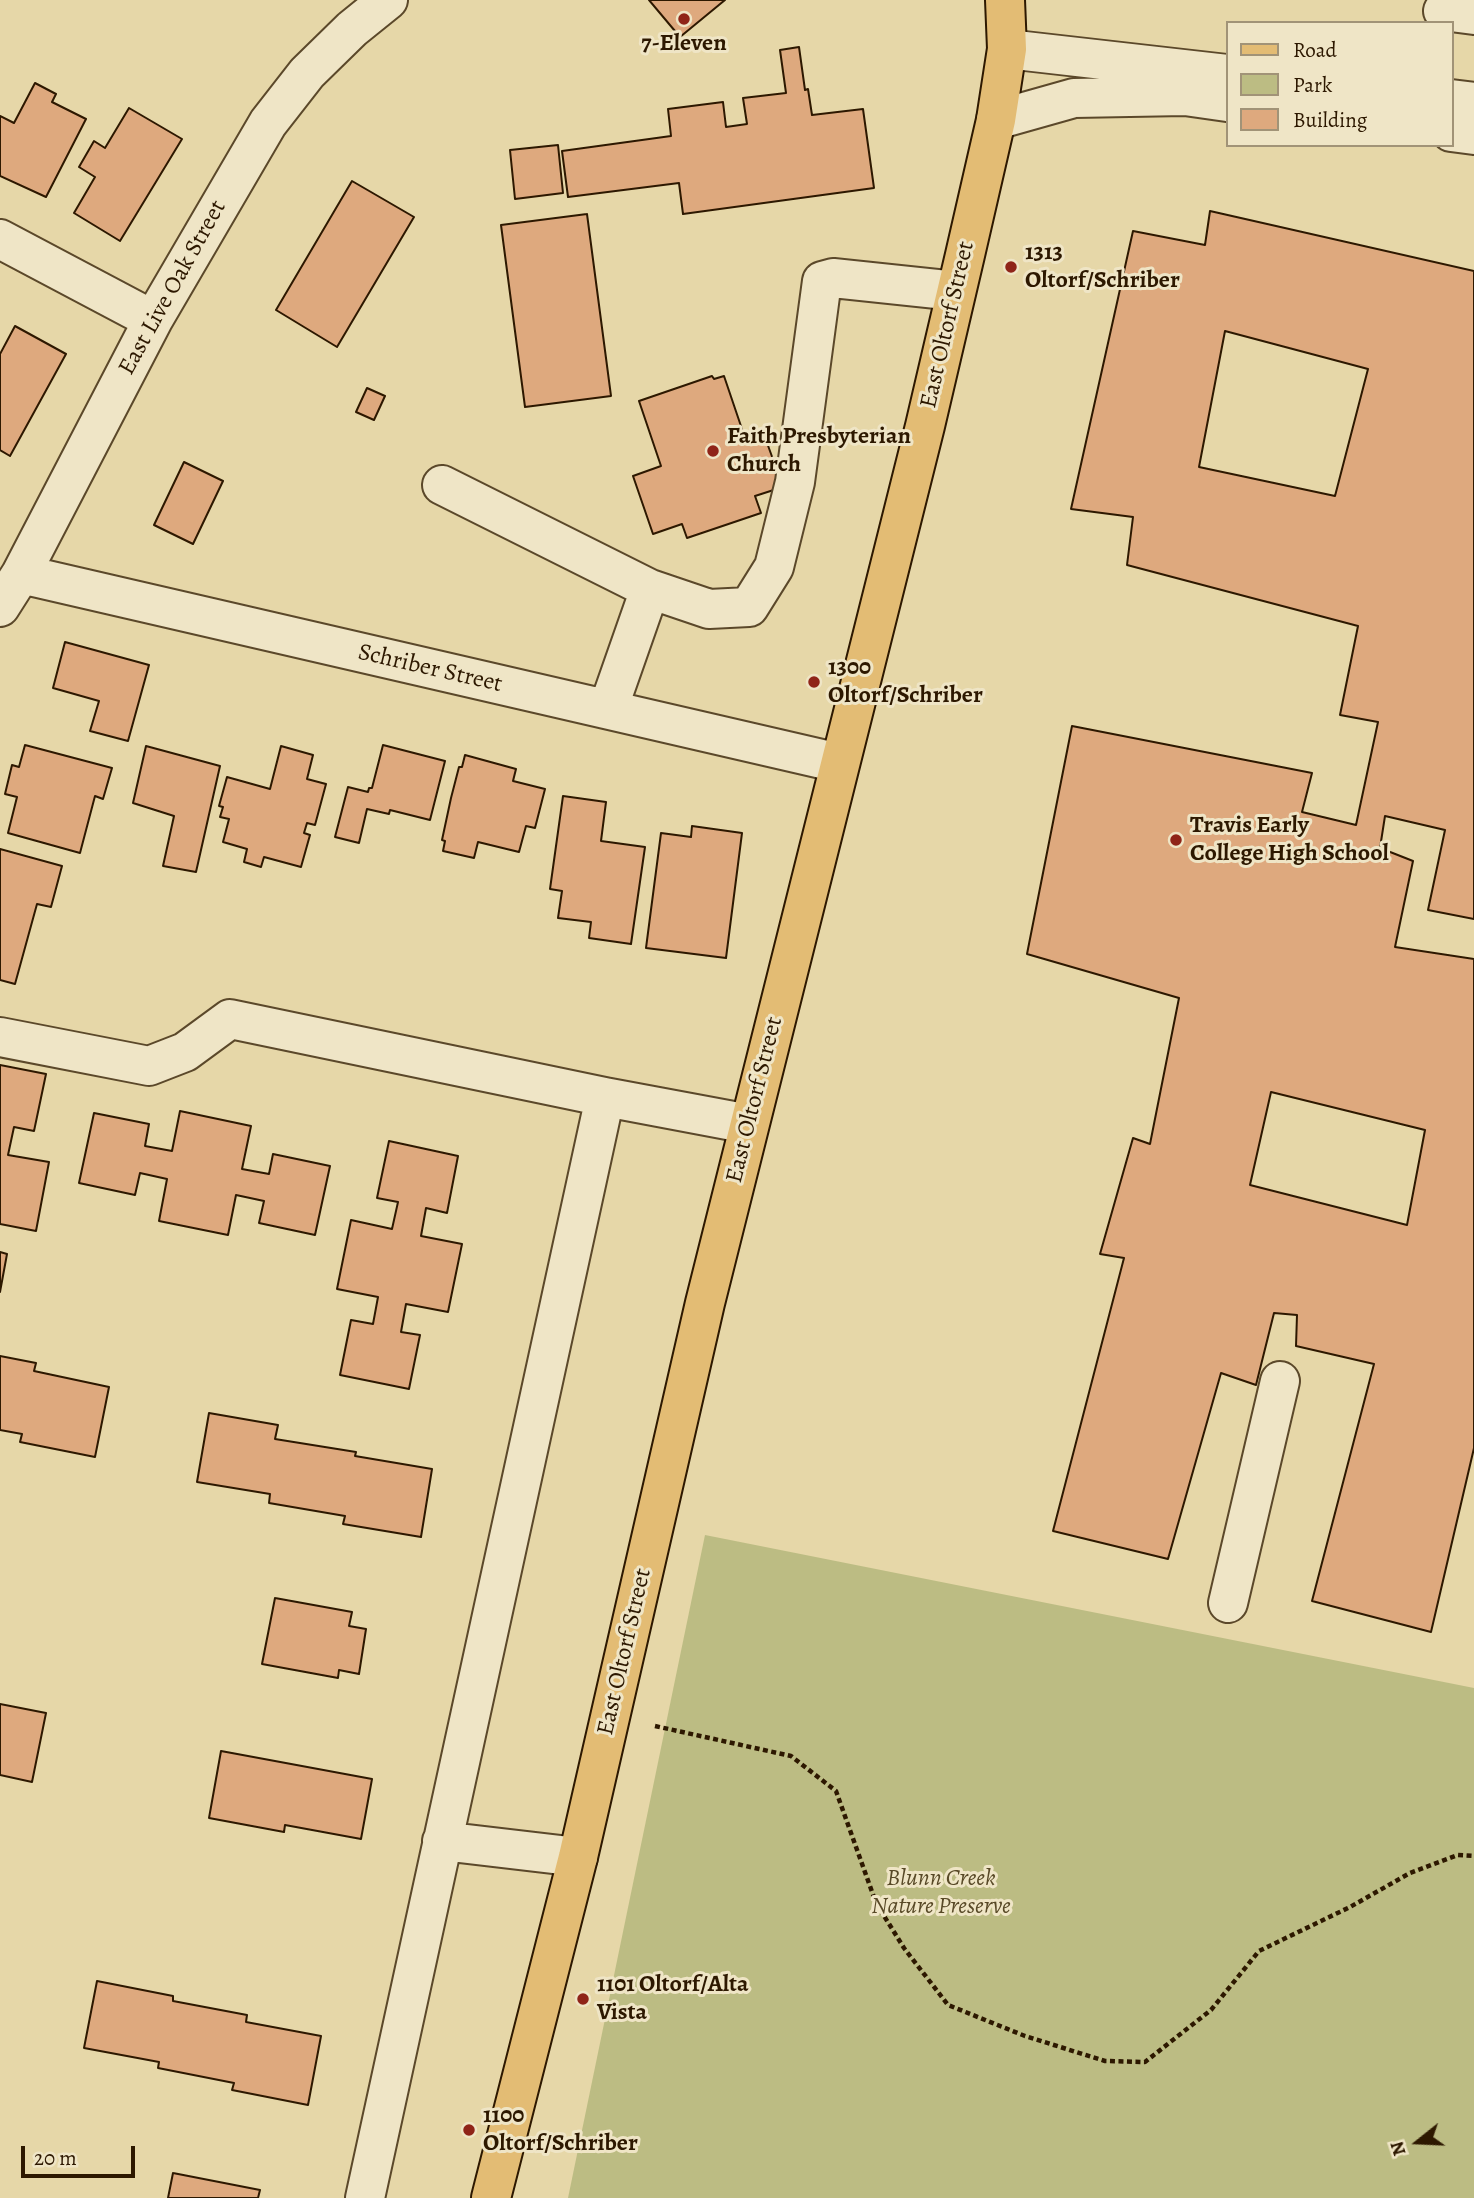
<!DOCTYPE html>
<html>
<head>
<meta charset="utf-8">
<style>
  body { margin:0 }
  #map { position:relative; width:1474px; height:2198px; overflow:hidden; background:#e6d7a8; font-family:Alegreya,serif }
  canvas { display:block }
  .legend { position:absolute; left:1226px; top:21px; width:228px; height:126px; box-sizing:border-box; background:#efe5c6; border:2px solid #a19377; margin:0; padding:9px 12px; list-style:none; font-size:21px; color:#2d1800 }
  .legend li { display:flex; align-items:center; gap:14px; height:35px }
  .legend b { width:35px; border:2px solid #a19377 }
  .north { position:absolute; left:1383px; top:2107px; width:70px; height:70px; -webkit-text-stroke:5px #efe5c6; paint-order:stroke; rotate:252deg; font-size:19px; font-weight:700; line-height:28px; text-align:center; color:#2d1800 }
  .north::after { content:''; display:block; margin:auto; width:24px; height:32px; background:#2d1800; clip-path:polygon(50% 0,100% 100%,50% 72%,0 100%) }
  .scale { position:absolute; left:21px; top:2146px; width:114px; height:32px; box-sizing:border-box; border:4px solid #2d1800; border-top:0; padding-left:9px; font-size:21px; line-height:24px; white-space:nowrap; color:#2d1800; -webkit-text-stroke:5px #efe5c6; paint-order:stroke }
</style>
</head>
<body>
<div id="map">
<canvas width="1474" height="2198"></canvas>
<ul class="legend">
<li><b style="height:9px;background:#e3bc74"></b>Road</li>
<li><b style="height:19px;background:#bcbc83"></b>Park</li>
<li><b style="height:19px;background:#dea97e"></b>Building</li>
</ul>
<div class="north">N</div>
<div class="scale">20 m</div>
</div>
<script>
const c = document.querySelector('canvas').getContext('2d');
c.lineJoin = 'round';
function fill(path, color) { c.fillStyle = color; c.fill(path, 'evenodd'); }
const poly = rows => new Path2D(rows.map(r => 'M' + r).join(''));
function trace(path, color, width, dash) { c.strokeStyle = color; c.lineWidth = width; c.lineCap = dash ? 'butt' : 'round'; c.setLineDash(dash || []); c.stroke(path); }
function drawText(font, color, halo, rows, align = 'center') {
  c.font = font + ' Alegreya,serif'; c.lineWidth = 6; c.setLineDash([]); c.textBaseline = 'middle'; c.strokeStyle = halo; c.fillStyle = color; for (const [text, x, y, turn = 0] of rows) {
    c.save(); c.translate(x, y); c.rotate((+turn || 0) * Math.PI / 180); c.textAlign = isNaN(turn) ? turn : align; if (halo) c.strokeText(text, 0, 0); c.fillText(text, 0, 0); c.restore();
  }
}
const green = poly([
  [705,1535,1474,1688,1474,2198,568,2198]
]);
const building = poly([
  [649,0,725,0,680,37,649,0],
  [799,47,805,90,808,89,812,115,863,109,874,188,683,214,679,183,568,197,562,151,671,136,668,109,723,102,726,127,747,124,743,98,786,93,780,50,799,47],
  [35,83,56,94,52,102,86,119,46,197,0,176,0,116,14,123,35,83],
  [129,108,182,139,120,241,74,213,95,177,79,167,94,141,105,148,129,108],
  [558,145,563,193,515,199,510,150,558,145],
  [352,181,414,217,337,347,276,310,352,181],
  [1210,211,1474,271,1474,919,1428,910,1445,830,1385,816,1380,848,1413,861,1395,947,1474,959,1474,1448,1431,1632,1312,1601,1374,1364,1296,1346,1297,1315,1274,1313,1256,1385,1221,1373,1168,1559,1053,1531,1124,1258,1100,1254,1133,1138,1150,1144,1179,998,1027,954,1072,726,1312,773,1302,812,1356,825,1378,722,1340,715,1358,626,1127,565,1133,517,1071,509,1133,231,1205,245,1210,211],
  [1225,331,1368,369,1335,496,1199,467,1225,331],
  [1271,1092,1425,1130,1407,1225,1250,1185,1271,1092],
  [587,214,611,396,525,407,501,225,587,214],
  [15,326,66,354,10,456,0,450,0,354,15,326],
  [712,376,714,379,724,376,744,435,762,429,783,487,755,496,761,513,687,538,682,524,653,534,633,476,661,466,639,401,712,376],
  [367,388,385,396,374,420,356,412,367,388],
  [184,462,223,481,193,544,154,525,184,462],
  [65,642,149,665,128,741,90,731,99,701,53,688,65,642],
  [25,745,112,768,103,799,95,796,80,853,8,833,17,797,5,794,12,765,19,767,25,745],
  [383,745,445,761,430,820,390,810,389,814,367,809,359,843,335,837,348,787,368,792,369,788,372,788,383,745],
  [146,746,220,766,196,872,163,866,174,816,133,803,146,746],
  [281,746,313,755,307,779,326,784,315,825,307,823,304,833,310,835,301,867,264,857,261,867,244,862,247,849,223,842,229,819,220,817,223,807,219,806,227,777,270,789,281,746],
  [465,755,516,769,513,781,545,789,535,828,526,826,519,852,478,842,474,858,443,851,445,841,442,840,451,798,459,767,462,767,465,755],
  [563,796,606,802,601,841,645,847,631,944,589,938,591,922,558,918,562,891,550,889,563,796],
  [692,826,742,833,726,958,646,948,661,833,691,837,692,826],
  [0,849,62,866,51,907,37,904,15,984,0,980,0,849],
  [0,1065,46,1074,34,1131,14,1127,8,1155,49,1162,36,1231,0,1224,0,1065],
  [180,1111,251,1126,242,1169,269,1174,273,1154,330,1166,315,1235,259,1223,264,1201,236,1195,228,1235,159,1221,167,1179,140,1173,135,1195,79,1183,94,1113,149,1124,145,1146,172,1151,180,1111],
  [389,1141,458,1156,447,1213,426,1208,421,1236,462,1244,448,1312,406,1304,401,1332,420,1335,409,1389,340,1375,351,1320,373,1324,378,1297,337,1289,351,1220,392,1229,398,1202,377,1198,389,1141],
  [0,1252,7,1254,0,1292,0,1252],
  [0,1356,36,1363,34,1371,109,1387,95,1457,20,1442,22,1434,0,1430,0,1356],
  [209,1413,278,1425,275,1439,356,1452,355,1456,432,1469,421,1537,343,1524,345,1516,269,1503,270,1494,197,1482,209,1413],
  [275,1598,352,1612,349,1626,366,1629,359,1674,339,1670,338,1678,262,1664,275,1598],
  [0,1704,46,1713,32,1782,0,1775,0,1704],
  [221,1751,372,1779,361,1839,285,1825,284,1832,209,1818,221,1751],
  [97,1981,173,1996,173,2001,247,2015,246,2022,321,2036,308,2105,232,2090,234,2083,158,2068,159,2062,84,2048,97,1981],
  [173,2173,260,2190,258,2198,168,2198,173,2173]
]);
const path = poly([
  [655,1726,791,1756,836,1791,876,1903,904,1948,948,2005,1025,2036,1105,2061,1145,2062,1211,2010,1259,1951,1350,1907,1410,1873,1458,1855,1474,1856]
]);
const minor = poly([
  [1443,11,1474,15],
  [1007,49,1227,74],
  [1451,99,1474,102],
  [996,120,1074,98,1185,96,1227,102],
  [1451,132,1474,135],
  [0,239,153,320],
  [442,485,650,589],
  [21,574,839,763],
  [0,607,21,574,153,320,268,123,307,73,352,29,388,0],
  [608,709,650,589,709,609,749,607,774,567,795,482,822,281,833,278,956,291],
  [0,1037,149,1066,185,1052,230,1019,605,1097,749,1124],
  [1228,1603,1280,1381],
  [442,1841,578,1857],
  [365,2198,605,1097]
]);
const major = poly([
  [491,2198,578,1857,705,1303,925,426,965,255,996,120,1007,49,1005,0]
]);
const markers = [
  [684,19,7,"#8f2418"],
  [1011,267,7,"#8f2418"],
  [713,451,7,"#8f2418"],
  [814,682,7,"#8f2418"],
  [1176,840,7,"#8f2418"],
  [583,1999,7,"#8f2418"],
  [469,2130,7,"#8f2418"]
];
const poiNames = [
  ["7-Eleven",684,44,"center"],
  ["1313",1025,253],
  ["Oltorf/Schriber",1025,281],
  ["Faith Presbyterian",727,437],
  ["Church",727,465],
  ["1300",828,668],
  ["Oltorf/Schriber",828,696],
  ["Travis Early",1190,826],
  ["College High School",1190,854],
  ["1101 Oltorf/Alta",597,1985],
  ["Vista",597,2013],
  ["1100",483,2116],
  ["Oltorf/Schriber",483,2144]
];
const streetNames = [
  ["East Live Oak Street",173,288,-61],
  ["East Oltorf Street",948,325,-77],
  ["Schriber Street",430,669,13],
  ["East Oltorf Street",755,1100,-76],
  ["East Oltorf Street",625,1652,-77]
];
const parkNames = [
  ["Blunn Creek",941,1879],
  ["Nature Preserve",941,1907]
];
fill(green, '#bcbc83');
fill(building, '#dea97e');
trace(building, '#2d1800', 2);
trace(minor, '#5b482a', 42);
trace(major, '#2d1800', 42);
trace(path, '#2d1800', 4.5, [5, 3.5]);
trace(minor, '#efe5c6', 38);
trace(major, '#e3bc74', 38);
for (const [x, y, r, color] of markers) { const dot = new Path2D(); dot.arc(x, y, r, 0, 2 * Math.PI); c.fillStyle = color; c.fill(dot); trace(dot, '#efe5c6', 2.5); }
drawText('bold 24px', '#2d1800', '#efe5c6', poiNames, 'left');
drawText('24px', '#2d1800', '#efe5c6', streetNames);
drawText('italic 24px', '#584927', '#efe5c6', parkNames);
</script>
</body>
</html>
